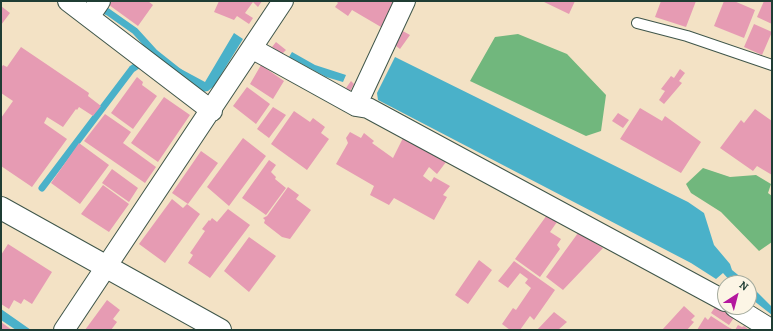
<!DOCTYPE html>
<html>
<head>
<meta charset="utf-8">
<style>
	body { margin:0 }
	#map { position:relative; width:773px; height:331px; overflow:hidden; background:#f3e2c5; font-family:Alegreya,serif }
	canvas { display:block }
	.frame { position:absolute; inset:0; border:2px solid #1f3d34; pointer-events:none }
	.north { position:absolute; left:717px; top:275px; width:40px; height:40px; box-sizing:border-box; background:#fcf5e5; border:1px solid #a4ab9e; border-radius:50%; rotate:36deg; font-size:11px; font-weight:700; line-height:16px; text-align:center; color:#1f3d34 }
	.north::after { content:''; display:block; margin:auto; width:14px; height:18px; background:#b5179e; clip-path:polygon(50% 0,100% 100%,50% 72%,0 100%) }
</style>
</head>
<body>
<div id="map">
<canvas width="773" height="331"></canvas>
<div class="frame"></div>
<div class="north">N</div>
</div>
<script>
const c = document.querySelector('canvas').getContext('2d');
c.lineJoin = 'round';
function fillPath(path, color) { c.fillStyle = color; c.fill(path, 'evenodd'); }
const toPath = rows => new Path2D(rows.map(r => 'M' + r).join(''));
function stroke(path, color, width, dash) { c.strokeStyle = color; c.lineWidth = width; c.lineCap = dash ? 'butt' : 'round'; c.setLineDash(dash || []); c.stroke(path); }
const forest = toPath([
	[518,34,567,54,606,95,601,131,586,136,470,81,495,37],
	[703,168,730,177,756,175,771,184,768,193,772,196,772,242,759,251,721,212,691,193,686,184]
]);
const water = toPath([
	[234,33,243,39,214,86,208,91,202,92,174,75,179,68,205,82],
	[292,52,315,65,346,75,343,82,326,77,289,57],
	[395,57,688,202,704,213,714,245,730,264,732,270,748,283,732,283,723,273,716,279,691,263,378,100,377,93],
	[749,284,772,307,772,315,749,297],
	[1,309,31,330,16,330,1,320]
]);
const stream = toPath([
	[84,1,108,12,135,31,155,53,184,76],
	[42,188,132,69,144,61]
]);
const building = toPath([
	[112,1,148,1,153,5,138,26,109,5],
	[219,1,262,1,258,7,253,2,245,13,253,18,249,24,237,16,234,20,214,12],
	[336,1,395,1,381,27,352,10,348,16,335,7,338,3],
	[542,1,575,1,569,14],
	[661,1,696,1,686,27,655,17],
	[724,1,734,1,755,10,744,38,714,26],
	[764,1,772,1,772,24,757,17],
	[1,6,10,13,1,25],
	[754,24,772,32,762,55,744,47],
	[401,30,410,35,400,49,392,43],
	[276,42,286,50,282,54,272,47],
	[21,47,89,93,88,96,101,106,93,116,79,107,77,110,76,109,63,127,47,117,44,123,67,139,32,187,1,166,1,118,13,101,1,93,1,68,3,65,7,67],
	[261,65,284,81,273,99,250,84],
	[680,69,685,73,679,81,682,83,664,104,659,100,665,91,661,89,671,76,674,78],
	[137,77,143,82,142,85,157,96,133,129,111,113],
	[351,81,354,84,350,91,346,88],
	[247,87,270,104,256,124,233,106],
	[164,97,190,115,158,162,131,143],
	[273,107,286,115,269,138,257,129],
	[640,108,662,121,665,116,701,142,681,173,620,139],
	[755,109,772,121,772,175,757,166,753,171,720,148,741,120,744,123],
	[294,111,310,122,313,118,325,127,321,133,329,139,307,170,271,144],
	[618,113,629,120,623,128,612,121],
	[105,114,131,132,123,143,156,167,145,183,84,141],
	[350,132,361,138,364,133,374,141,372,143,393,158,403,138,446,162,437,174,429,167,423,176,431,182,434,177,450,186,443,195,447,197,434,220,394,198,389,205,370,195,374,186,336,164,348,143,346,138],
	[243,138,266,156,229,206,207,187],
	[79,143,109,165,80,204,51,183],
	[201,151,218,163,188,204,172,193],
	[269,160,276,165,271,172,276,177,275,179,286,188,266,215,242,198],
	[112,169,138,188,129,202,102,183],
	[103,185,129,204,109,232,81,214],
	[288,187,299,195,296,199,311,210,290,239,282,237,264,223,265,220,263,218,267,216],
	[172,199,183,208,187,204,200,214,165,263,139,244],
	[228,209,250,225,210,278,188,263,193,255,190,253,205,231,202,229,209,220,210,221,212,218,217,222],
	[547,215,557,222,550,232,561,239,557,245,560,249,540,277,515,259],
	[578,233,603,248,563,290,546,277],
	[249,237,276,256,249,292,224,271],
	[8,244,52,272,32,304,24,299,21,304,14,300,9,309,1,304,1,255],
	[479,260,492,270,468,304,455,295],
	[514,261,555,290,534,320,530,316,520,330,510,330,502,324,513,308,516,310,531,288,525,283,528,279,520,273,508,288,498,281],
	[107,300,120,310,113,319,117,322,111,330,85,330],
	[717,304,735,316,729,325,711,313],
	[684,306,695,316,691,320,694,322,687,330,662,330],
	[554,312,567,322,558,330,537,330],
	[711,316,728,327,734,330,697,330,705,317,708,320],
	[1,322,12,330,1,330],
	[738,325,742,327,744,326,749,330,735,330]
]);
const service = toPath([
	[637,23,687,36,772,65]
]);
const minor = toPath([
	[68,1,212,111],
	[89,17,100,1],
	[253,49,356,106,368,108,725,301],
	[356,106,405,1],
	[735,307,772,330],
	[64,330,283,1]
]);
const tertiary = toPath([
	[1,208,220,330]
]);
fillPath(forest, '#71b77d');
fillPath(water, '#4ab1c9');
stroke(stream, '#4ab1c9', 7);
fillPath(building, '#e69bb3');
stroke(service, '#3f564a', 12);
stroke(minor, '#3f564a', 22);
stroke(tertiary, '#3f564a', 24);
stroke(service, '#fff', 10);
stroke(minor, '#fff', 20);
stroke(tertiary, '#fff', 22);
</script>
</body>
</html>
